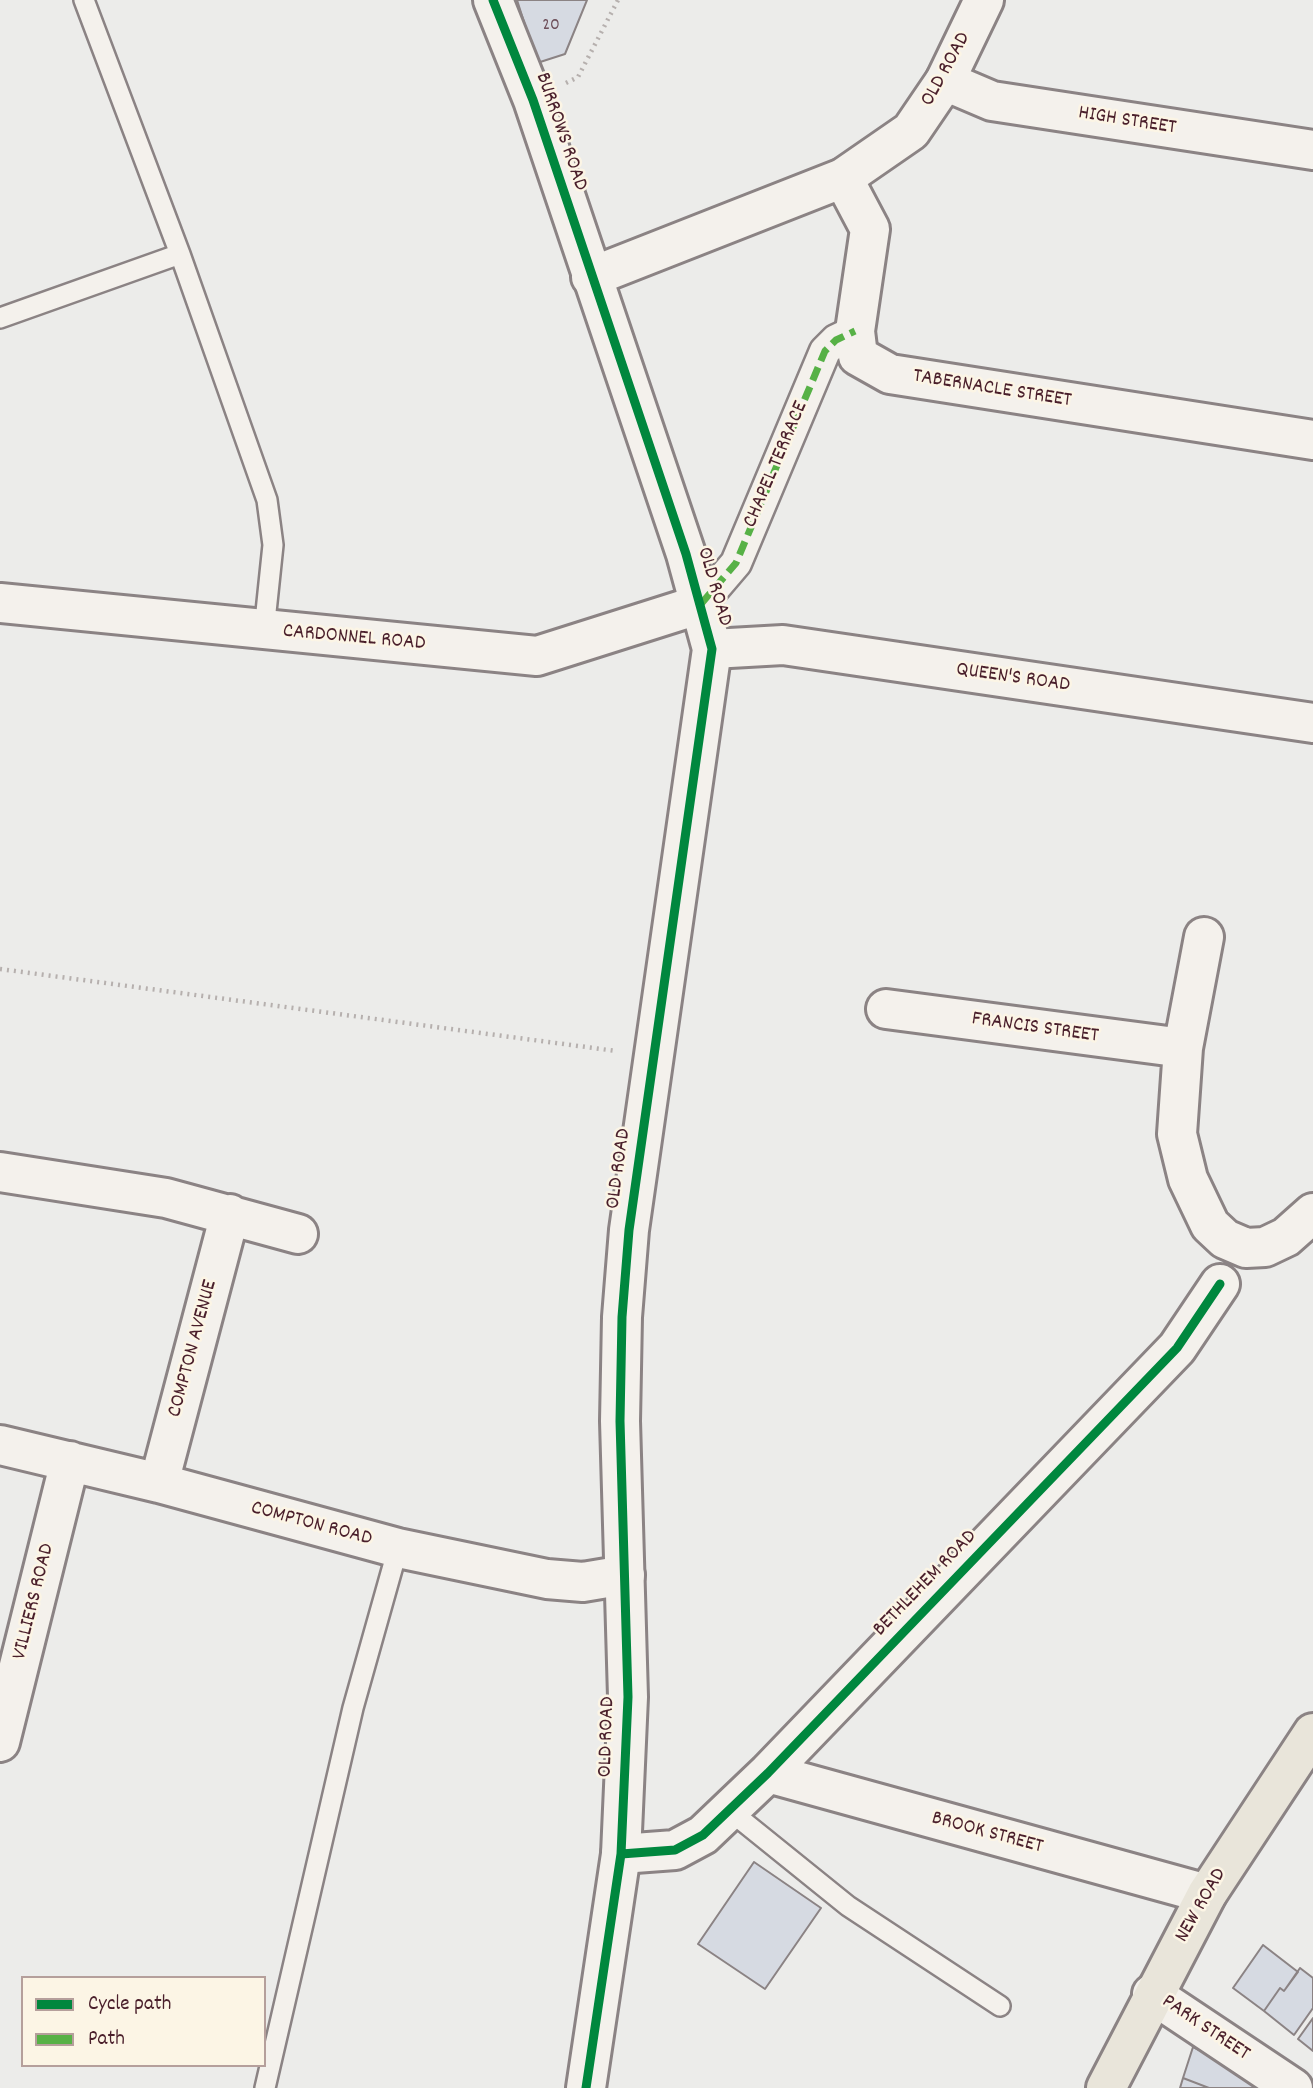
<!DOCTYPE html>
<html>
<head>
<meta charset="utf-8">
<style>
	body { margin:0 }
	#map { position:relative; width:1313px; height:2088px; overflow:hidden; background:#ececea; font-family:Dekko,sans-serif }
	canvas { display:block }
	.legend { position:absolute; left:21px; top:1976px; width:245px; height:91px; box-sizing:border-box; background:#fcf5e5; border:2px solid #b59f9b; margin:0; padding:9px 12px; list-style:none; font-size:21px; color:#4a1f2b }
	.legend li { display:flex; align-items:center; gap:14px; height:35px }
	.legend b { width:35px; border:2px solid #b59f9b }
</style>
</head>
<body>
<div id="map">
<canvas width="1313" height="2088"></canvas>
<ul class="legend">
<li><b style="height:9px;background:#00873e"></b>Cycle path</li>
<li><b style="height:9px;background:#57b146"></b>Path</li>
</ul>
</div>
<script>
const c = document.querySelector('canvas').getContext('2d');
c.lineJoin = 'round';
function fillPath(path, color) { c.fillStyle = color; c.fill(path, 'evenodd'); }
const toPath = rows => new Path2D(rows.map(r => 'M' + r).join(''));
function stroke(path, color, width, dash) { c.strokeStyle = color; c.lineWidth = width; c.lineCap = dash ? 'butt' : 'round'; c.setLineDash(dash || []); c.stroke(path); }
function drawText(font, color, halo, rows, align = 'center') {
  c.font = font + ' Dekko,sans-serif'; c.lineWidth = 5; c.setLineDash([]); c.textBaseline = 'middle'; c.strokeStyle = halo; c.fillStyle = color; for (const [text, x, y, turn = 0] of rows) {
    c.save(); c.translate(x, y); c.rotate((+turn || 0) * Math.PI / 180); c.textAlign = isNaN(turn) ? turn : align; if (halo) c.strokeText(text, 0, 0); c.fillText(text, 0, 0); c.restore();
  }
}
const building = toPath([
	[517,0,587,0,565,54,537,63,517,0],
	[754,1862,821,1908,765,1989,698,1944,754,1862],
	[1263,1945,1298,1972,1284,1991,1280,1988,1264,2011,1233,1988,1263,1945],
	[1300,1968,1313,1978,1313,2008,1294,2035,1264,2011,1280,1988,1284,1991,1300,1968],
	[1313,2018,1313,2051,1298,2039,1313,2018],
	[1193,2047,1237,2068,1266,2088,1209,2088,1183,2078,1193,2047],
	[1183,2078,1209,2088,1180,2088,1183,2078]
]);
const path = toPath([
	[566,83,578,77,618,0],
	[0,969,616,1051]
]);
const service = toPath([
	[84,0,180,254,267,500,273,545,264,631],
	[0,318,180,254],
	[729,1810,848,1906,1000,2006],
	[265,2088,353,1708,398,1548]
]);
const pedestrian = toPath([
	[701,604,736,563,825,351,836,340,855,331]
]);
const minor = toPath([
	[945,81,992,101,1313,150],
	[843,178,870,229,855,331,858,356,890,374,1313,440],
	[0,603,537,656,701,604],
	[712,649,783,645,1313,723],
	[886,1009,1183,1048,1177,1134,1188,1179,1210,1225,1225,1239,1246,1248,1265,1247,1286,1237,1313,1213],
	[1183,1048,1204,937],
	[0,1172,166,1198,298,1234],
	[0,1445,159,1483,398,1548,547,1579,583,1582,625,1575],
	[159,1483,230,1214],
	[0,1742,70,1461],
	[768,1773,1207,1894],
	[621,1854,675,1850,703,1835,768,1773,1177,1348,1220,1284],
	[1152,1994,1293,2088]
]);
const tertiary = toPath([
	[591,277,843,178,911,131,945,81,984,0]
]);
const secondary = toPath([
	[493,0,533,100,686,554,712,649,629,1230,622,1317,620,1421,628,1697,621,1854,586,2088]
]);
const primary = toPath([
	[1106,2088,1207,1894,1313,1733]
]);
const quiet = toPath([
	[701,604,736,563,825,351,836,340,855,331]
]);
const cycleway = toPath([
	[493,0,533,100,686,554,712,649,629,1230,622,1317,620,1421,628,1697,621,1854,586,2088],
	[621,1854,675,1850,703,1835,768,1773,1177,1348,1220,1284]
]);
const numberNames = [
	["20",551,27]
];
const streetNames = [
	["OLD ROAD",947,70,-61],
	["HIGH STREET",1127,122,9],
	["BURROWS ROAD",560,132,71],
	["TABERNACLE STREET",992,390,9],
	["CHAPEL TERRACE",777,465,-67],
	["OLD ROAD",713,587,74],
	["CARDONNEL ROAD",354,639,5],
	["QUEEN'S ROAD",1013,679,8],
	["FRANCIS STREET",1035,1029,8],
	["OLD ROAD",620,1169,-82],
	["COMPTON AVENUE",194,1349,-75],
	["COMPTON ROAD",311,1525,15],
	["BETHLEHEM ROAD",926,1584,-46],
	["VILLIERS ROAD",35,1602,-76],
	["OLD ROAD",608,1737,-88],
	["BROOK STREET",987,1834,15],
	["NEW ROAD",1202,1906,-60],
	["PARK STREET",1205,2029,34]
];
fillPath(building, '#d6dae2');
stroke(building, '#8b8384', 2);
stroke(service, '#8b8384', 24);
stroke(pedestrian, '#8b8384', 35);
stroke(minor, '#8b8384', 44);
stroke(tertiary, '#8b8384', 44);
stroke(secondary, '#8b8384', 44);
stroke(primary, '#8b8384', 44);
stroke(path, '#b6b0ae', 4.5, [2, 5]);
stroke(service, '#f4f1ec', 19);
stroke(pedestrian, '#f4f1ec', 30);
stroke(minor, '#f4f1ec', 38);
stroke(tertiary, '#f4f1ec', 38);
stroke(secondary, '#f4f1ec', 38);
stroke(primary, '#e9e5da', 38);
stroke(quiet, '#57b146', 7, [14, 7]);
stroke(cycleway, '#00873e', 9);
drawText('18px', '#6e4f5a', null, numberNames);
drawText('21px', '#4a1f2b', '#fcf5e5', streetNames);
</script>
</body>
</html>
